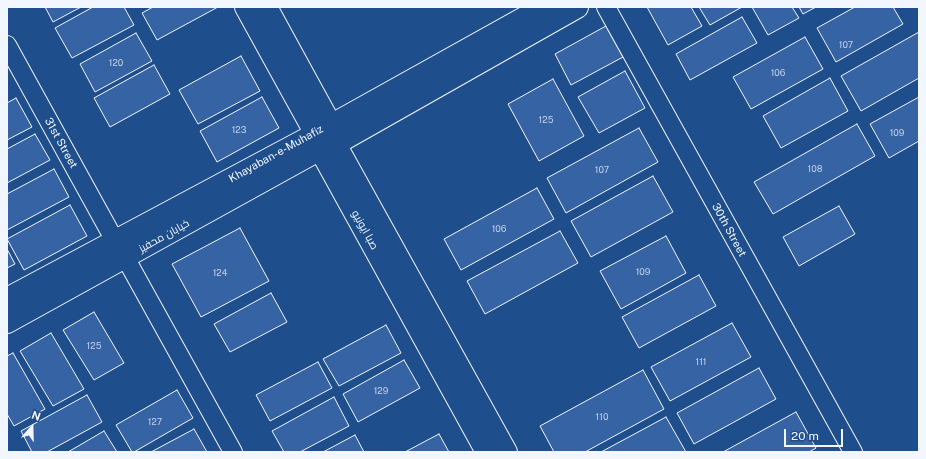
<!DOCTYPE html>
<html>
<head>
<meta charset="utf-8">
<style>
	body { margin:0 }
	#map { position:relative; width:926px; height:459px; overflow:hidden; background:#1f4e8c; font-family:"Public Sans",sans-serif }
	canvas { display:block }
	.frame { position:absolute; inset:0; border:8px solid #f2f6ff; pointer-events:none }
	.north { position:absolute; left:12px; top:407px; width:40px; height:40px; -webkit-text-stroke:3px #1f4e8c; paint-order:stroke; rotate:20deg; font-size:11px; font-weight:700; line-height:16px; text-align:center; color:#f2f6ff }
	.north::after { content:''; display:block; margin:auto; width:14px; height:18px; background:#f2f6ff; clip-path:polygon(50% 0,100% 100%,50% 72%,0 100%) }
	.scale { position:absolute; left:784px; top:429px; width:59px; height:18px; box-sizing:border-box; border:2px solid #f2f6ff; border-top:0; padding-left:5px; font-size:12px; line-height:14px; white-space:nowrap; color:#f2f6ff; -webkit-text-stroke:3px #1f4e8c; paint-order:stroke }
</style>
</head>
<body>
<div id="map">
<canvas width="926" height="459"></canvas>
<div class="frame"></div>
<div class="north">N</div>
<div class="scale">20 m</div>
</div>
<script>
const c = document.querySelector('canvas').getContext('2d');
c.lineJoin = 'round';
function fillPath(path, color) { c.fillStyle = color; c.fill(path, 'evenodd'); }
const toPath = rows => new Path2D(rows.map(r => 'M' + r).join(''));
function stroke(path, color, width, dash) { c.strokeStyle = color; c.lineWidth = width; c.lineCap = dash ? 'butt' : 'round'; c.setLineDash(dash || []); c.stroke(path); }
function drawText(font, color, halo, rows, align = 'center') {
  c.font = font + ' "Public Sans",Cairo,sans-serif'; c.lineWidth = 3; c.setLineDash([]); c.textBaseline = 'middle'; c.strokeStyle = halo; c.fillStyle = color; for (const [text, x, y, turn = 0] of rows) {
    c.save(); c.translate(x, y); c.rotate((+turn || 0) * Math.PI / 180); c.textAlign = isNaN(turn) ? turn : align; if (halo) c.strokeText(text, 0, 0); c.fillText(text, 0, 0); c.restore();
  }
}
const building = toPath([
	[45,7,81,7,53,22,45,7],
	[93,7,124,7,134,25,72,58,55,28,93,7],
	[153,7,218,7,157,40,142,13,153,7],
	[647,7,691,7,702,26,668,45,647,7],
	[699,7,742,7,710,25,699,7],
	[752,7,792,7,799,18,768,35,752,7],
	[799,7,816,7,803,14,799,7],
	[855,7,893,7,903,24,836,62,817,28,855,7],
	[742,17,757,43,690,80,676,54,742,17],
	[606,26,623,57,571,85,555,54,606,26],
	[919,32,919,78,861,111,841,76,919,32],
	[136,33,152,61,95,92,80,64,136,33],
	[805,37,823,69,751,109,733,77,805,37],
	[241,56,260,91,198,124,179,90,241,56],
	[154,65,170,94,110,127,94,98,154,65],
	[625,71,645,108,599,133,578,97,625,71],
	[830,78,848,111,781,148,763,116,830,78],
	[553,79,584,136,539,161,508,104,553,79],
	[262,97,279,128,217,162,200,131,262,97],
	[919,97,919,141,889,158,870,124,919,97],
	[16,98,32,127,7,140,7,103,16,98],
	[857,124,875,156,773,214,754,182,857,124],
	[639,128,658,162,566,213,547,178,639,128],
	[35,134,50,160,7,183,7,149,35,134],
	[54,169,69,197,7,230,7,194,54,169],
	[653,176,673,212,591,257,571,221,653,176],
	[537,188,554,219,461,270,444,239,537,188],
	[70,205,87,236,24,270,7,239,70,205],
	[839,206,855,234,799,266,783,237,839,206],
	[240,228,269,281,201,317,172,264,240,228],
	[560,231,578,263,485,314,467,281,560,231],
	[666,236,686,273,621,309,600,271,666,236],
	[7,249,15,264,7,268,7,249],
	[699,275,716,306,639,348,622,317,699,275],
	[271,293,287,322,230,352,214,324,271,293],
	[94,312,124,363,94,380,63,330,94,312],
	[732,323,751,357,670,401,651,367,732,323],
	[386,325,401,353,339,386,323,359,386,325],
	[51,333,84,389,53,406,20,351,51,333],
	[13,353,45,409,14,426,7,414,7,356,13,353],
	[404,360,420,388,358,422,343,394,404,360],
	[318,362,332,388,270,421,256,395,318,362],
	[759,368,776,399,694,444,677,413,759,368],
	[643,370,664,409,585,452,554,452,540,426,643,370],
	[177,390,193,418,134,452,132,452,116,425,177,390],
	[87,395,102,422,47,452,32,452,21,431,87,395],
	[334,397,349,426,300,452,284,452,272,431,334,397],
	[796,412,816,448,809,452,723,452,796,412],
	[666,417,686,452,601,452,666,417],
	[194,429,207,452,151,452,194,429],
	[104,431,117,452,68,452,104,431],
	[439,434,449,452,405,452,439,434],
	[355,435,364,452,323,452,355,435]
]);
const street = toPath([
	[606,7,853,452],
	[7,45,115,241],
	[125,257,233,452]
]);
const secondary = toPath([
	[246,7,316,134,320,149,487,452],
	[266,7,330,124,335,144,506,452],
	[7,299,316,134,544,7],
	[7,322,320,149,335,144,577,7]
]);
const numberNames = [
	["107",846,45],
	["120",116,63],
	["106",778,73],
	["125",546,120],
	["123",239,130],
	["109",897,133],
	["108",815,169],
	["107",602,170],
	["106",499,229],
	["109",643,272],
	["124",220,273],
	["125",94,346],
	["111",701,362],
	["129",381,391],
	["110",602,417],
	["127",155,422]
];
const streetNames = [
	["31st Street",61,143,61],
	["Khayaban-e-Muhafiz",276,154,-29],
	["صبا ایونیو",365,230,61],
	["30th Street",729,230,61],
	["خیابان محفیز",164,236,-29]
];
fillPath(building, '#3563a3');
stroke(building, '#f2f6ff', 1);
stroke(street, '#f2f6ff', 20);
stroke(secondary, '#f2f6ff', 24);
stroke(street, '#1f4e8c', 18);
stroke(secondary, '#1f4e8c', 22);
drawText('9px', '#c3d1e8', null, numberNames);
drawText('11px', '#f2f6ff', '#1f4e8c', streetNames);
</script>
</body>
</html>
